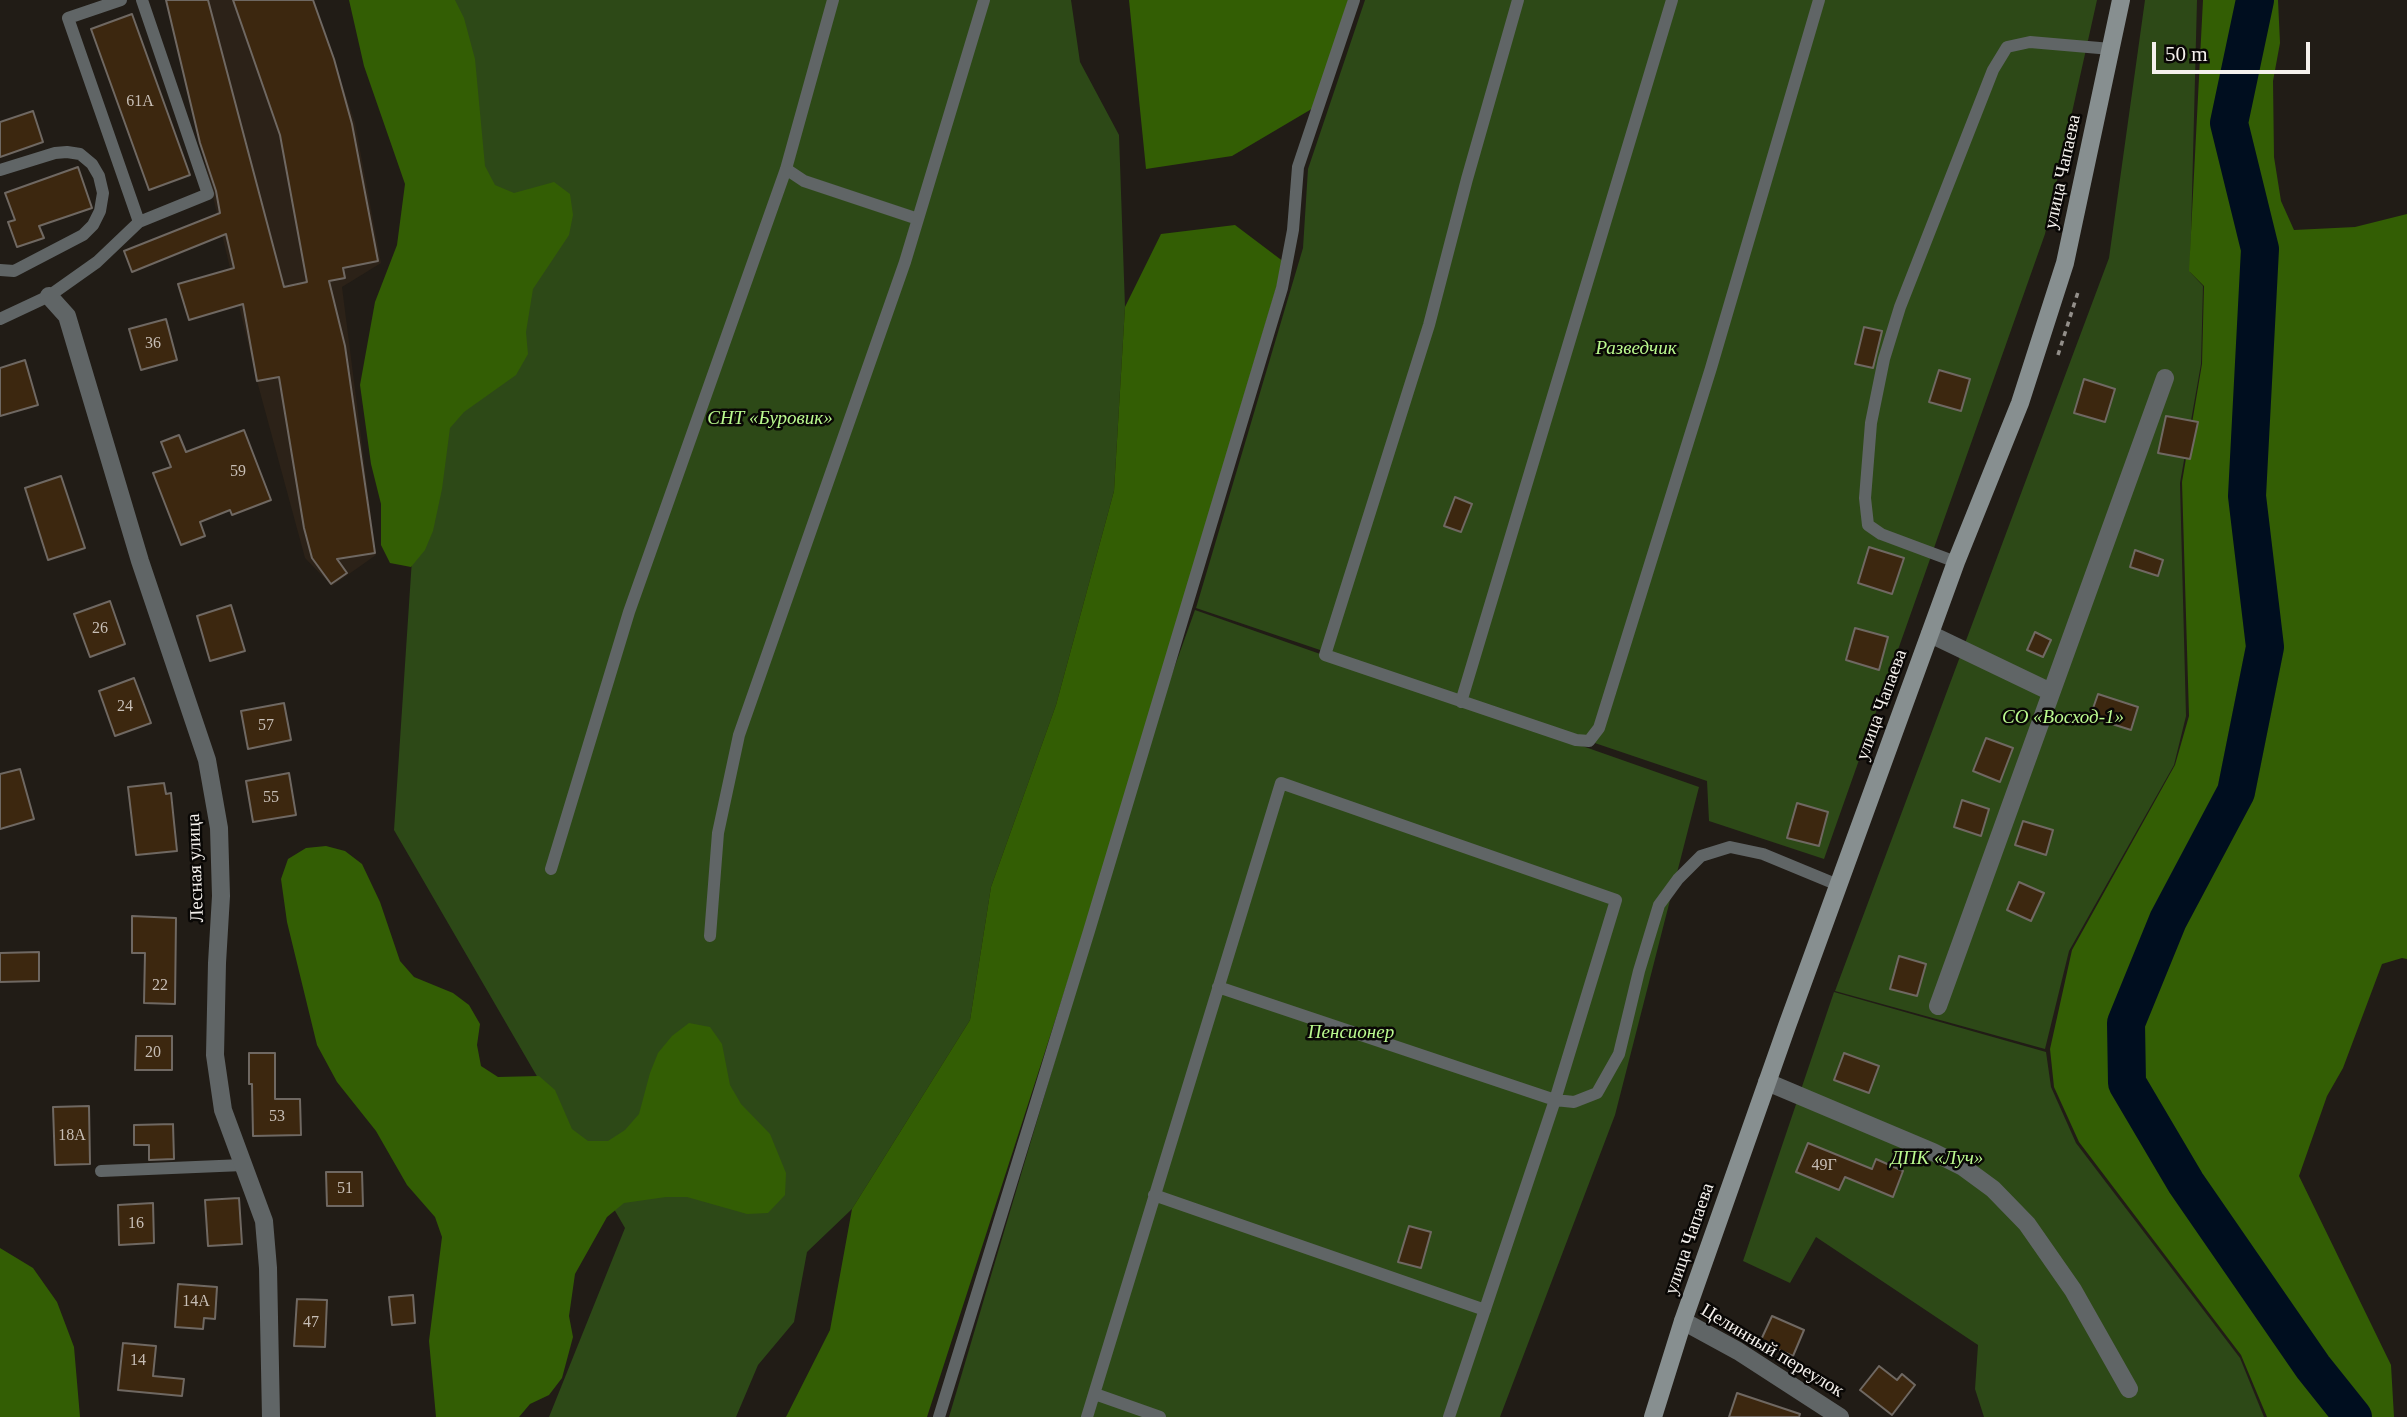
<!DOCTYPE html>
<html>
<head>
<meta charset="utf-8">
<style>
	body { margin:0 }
	#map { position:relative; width:2407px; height:1417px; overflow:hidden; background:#211c16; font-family:Georgia,serif }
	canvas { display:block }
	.scale { position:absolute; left:2152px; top:42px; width:158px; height:32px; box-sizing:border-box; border:4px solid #f5f1ed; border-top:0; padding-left:9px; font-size:21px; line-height:24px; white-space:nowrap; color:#f5f1ed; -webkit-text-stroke:5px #090705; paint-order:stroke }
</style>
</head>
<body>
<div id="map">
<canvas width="2407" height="1417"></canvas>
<div class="scale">50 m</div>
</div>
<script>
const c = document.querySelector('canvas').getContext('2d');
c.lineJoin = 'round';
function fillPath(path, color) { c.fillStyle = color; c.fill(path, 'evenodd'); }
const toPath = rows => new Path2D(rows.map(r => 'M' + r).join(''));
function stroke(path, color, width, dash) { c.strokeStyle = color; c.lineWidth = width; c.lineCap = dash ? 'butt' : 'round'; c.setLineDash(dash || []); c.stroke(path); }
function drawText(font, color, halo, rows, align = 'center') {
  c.font = font + ' Georgia,serif'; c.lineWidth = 5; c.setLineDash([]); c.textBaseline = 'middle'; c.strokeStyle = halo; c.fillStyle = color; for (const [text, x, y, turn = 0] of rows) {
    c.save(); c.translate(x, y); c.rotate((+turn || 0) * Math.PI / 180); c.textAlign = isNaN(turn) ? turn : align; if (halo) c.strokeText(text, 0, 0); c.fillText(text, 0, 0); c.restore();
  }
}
const built = toPath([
	[166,0,314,0,355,123,381,263,342,287,376,555,332,586,305,558,257,381]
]);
const green = toPath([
	[353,0,1071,0,1080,62,1119,135,1125,307,1114,491,1056,705,991,887,970,1020,852,1209,807,1252,794,1322,758,1365,736,1417,549,1417,625,1228,394,830,414,529,439,235],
	[1365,0,2097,0,2045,234,1824,859,1709,821,1707,781,1196,608,1303,248,1308,169],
	[2145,0,2197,0,2190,272,2203,286,2201,364,2180,483,2186,716,2174,765,2069,951,2045,1049,1835,991,2109,258],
	[1195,610,1699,787,1615,1115,1500,1417,949,1417,1158,713],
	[1834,992,2046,1052,2051,1087,2076,1143,2240,1358,2264,1417,1984,1417,1975,1389,1978,1345,1816,1237,1790,1283,1743,1261]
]);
const forest = toPath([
	[349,0,455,0,464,18,475,59,485,166,495,185,514,193,554,182,570,194,573,215,569,235,533,289,526,332,528,354,516,375,464,412,450,428,442,489,433,531,425,550,411,567,390,563,381,545,381,504,371,464,360,385,375,302,397,245,405,184,364,66],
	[1129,0,1348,0,1315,107,1232,156,1146,169],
	[2203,0,2278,0,2280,43,2273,81,2274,157,2281,201,2294,230,2355,227,2407,214,2407,959,2402,958,2382,964,2343,1068,2327,1096,2299,1176,2391,1365,2394,1417,2267,1417,2241,1355,2079,1142,2054,1087,2050,1049,2072,950,2175,765,2189,716,2182,482,2202,364,2204,286,2189,271],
	[1235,225,1284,262,1084,931,927,1417,786,1417,830,1330,852,1209,970,1020,991,887,1056,705,1114,491,1125,307,1161,234],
	[326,846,345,851,362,864,380,902,400,961,414,977,453,993,469,1005,480,1024,477,1045,481,1066,498,1077,539,1076,555,1090,572,1129,588,1141,608,1141,625,1130,639,1114,650,1073,658,1053,672,1036,689,1023,710,1027,722,1044,730,1085,741,1104,770,1134,786,1173,785,1195,768,1213,747,1214,687,1197,666,1197,624,1203,607,1217,575,1274,569,1316,573,1337,562,1378,549,1395,530,1404,519,1417,436,1417,429,1341,442,1237,435,1217,407,1185,376,1131,337,1082,317,1045,287,922,281,879,288,859,306,848],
	[0,1248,33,1268,57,1302,74,1347,80,1417,0,1417]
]);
const river = toPath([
	[2255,0,2229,123,2260,249,2247,496,2265,647,2236,792,2168,920,2126,1023,2127,1083,2186,1183,2313,1367,2353,1417]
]);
const building = toPath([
	[166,0,208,0,284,287,307,282,280,135,233,0,313,0,334,59,352,124,378,261,343,268,345,278,329,281,345,346,375,553,337,559,347,573,331,584,312,558,304,528,279,377,257,381,243,304,189,320,178,284,234,268,226,234,132,272,124,251,220,213,216,191,200,143,166,0],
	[132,14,190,175,149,190,91,29,132,14],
	[33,111,43,142,0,157,0,122,33,111],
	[78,167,92,208,39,226,44,238,17,247,8,222,15,220,5,193,78,167],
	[166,319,177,360,141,370,129,329,166,319],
	[1864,327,1882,331,1873,368,1855,364,1864,327],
	[25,360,38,405,0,416,0,368,25,360],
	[1939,370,1970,379,1961,411,1929,402,1939,370],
	[2084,379,2115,389,2105,422,2074,413,2084,379],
	[2166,416,2198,422,2190,459,2158,453,2166,416],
	[244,430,271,500,232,515,230,510,200,522,205,536,181,545,153,473,171,467,161,442,179,435,186,452,244,430],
	[61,476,85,548,48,560,25,488,61,476],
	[1455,497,1472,504,1461,532,1444,526,1455,497],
	[1869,547,1904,558,1892,594,1858,583,1869,547],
	[2135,550,2163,560,2158,576,2130,567,2135,550],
	[110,601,125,644,90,657,74,614,110,601],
	[231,605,245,651,210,661,197,616,231,605],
	[1855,628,1888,637,1879,670,1846,660,1855,628],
	[2035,632,2051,640,2043,657,2027,650,2035,632],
	[134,678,151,723,115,736,99,691,134,678],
	[2098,694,2138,707,2131,730,2090,717,2098,694],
	[284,703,291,740,248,749,241,711,284,703],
	[1986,738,2013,748,2000,782,1973,771,1986,738],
	[20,769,34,819,0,829,0,774,20,769],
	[289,773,296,815,253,822,246,781,289,773],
	[164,783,166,794,171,793,177,851,136,855,128,787,164,783],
	[1962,800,1989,809,1981,836,1954,827,1962,800],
	[1797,803,1828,812,1819,846,1787,838,1797,803],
	[2023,821,2053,830,2046,855,2015,845,2023,821],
	[2019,882,2044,893,2031,921,2007,910,2019,882],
	[132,916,176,918,175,1004,144,1003,145,953,132,953,132,916],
	[39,952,39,981,0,982,0,953,39,952],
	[1899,956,1926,964,1917,996,1890,989,1899,956],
	[136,1036,172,1036,172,1070,135,1070,136,1036],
	[249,1053,275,1053,275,1099,300,1099,301,1135,253,1136,252,1084,249,1084,249,1053],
	[1844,1053,1879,1066,1869,1093,1834,1080,1844,1053],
	[89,1106,90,1164,55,1165,53,1107,89,1106],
	[173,1124,174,1159,149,1160,149,1145,134,1145,134,1125,173,1124],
	[1808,1143,1872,1169,1876,1159,1903,1171,1893,1197,1845,1177,1839,1190,1796,1172,1808,1143],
	[326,1172,362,1172,363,1206,327,1206,326,1172],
	[239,1198,242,1244,208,1246,205,1200,239,1198],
	[153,1203,154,1243,119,1245,118,1205,153,1203],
	[1409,1226,1431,1232,1421,1268,1398,1262,1409,1226],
	[178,1284,217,1287,215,1319,204,1318,203,1329,175,1327,178,1284],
	[413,1295,415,1323,392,1325,389,1297,413,1295],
	[297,1299,327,1300,325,1347,294,1346,297,1299],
	[1772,1316,1804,1330,1793,1356,1760,1342,1772,1316],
	[123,1343,156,1346,153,1376,184,1379,182,1396,118,1390,123,1343],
	[1879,1366,1897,1380,1902,1374,1915,1385,1892,1415,1860,1390,1879,1366],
	[1737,1393,1800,1414,1799,1417,1729,1417,1737,1393]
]);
const path = toPath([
	[2058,355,2079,289]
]);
const lane = toPath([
	[121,0,68,18,139,222],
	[1518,0,1467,179,1429,325,1325,655,1576,740,1589,741,1599,728,1711,368,1819,0],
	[786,169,804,181,918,219],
	[0,170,55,153,67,152,80,154,92,164,99,176,103,193,100,211,93,225,83,235,14,271,0,270],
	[0,319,49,296,97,262,139,222,208,194,142,0],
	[1956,562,1881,534,1868,525,1865,498,1871,423,1884,359,1900,307,1993,70,2007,47,2030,42,2111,49],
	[1461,702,1672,0],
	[551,869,629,612,786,169,833,0],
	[710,936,718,833,739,735,905,262,984,0],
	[1218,987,1555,1100,1574,1102,1597,1093,1619,1054,1639,971,1659,905,1678,879,1701,856,1730,847,1763,854,1838,885],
	[101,1171,243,1165],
	[1154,1195,1485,1310],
	[1095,1394,1160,1417],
	[939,1417,1089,931,1282,288,1293,230,1298,167,1354,0],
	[1087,1417,1281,783,1616,900,1555,1100,1449,1417]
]);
const street = toPath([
	[49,296,67,316,140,561,207,760,219,828,221,896,217,963,215,1055,223,1110,264,1221,268,1268,271,1417],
	[1930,634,2051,692],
	[1938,1006,2165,378],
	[1767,1082,1933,1152,1963,1167,1993,1189,2027,1224,2073,1290,2129,1389],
	[1683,1321,1738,1351,1840,1417]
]);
const secondary = toPath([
	[1653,1417,1683,1321,1787,1026,1956,562,2020,403,2065,263,2121,0]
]);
const numberNames = [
	["61А",140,102],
	["36",153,344],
	["59",238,472],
	["26",100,629],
	["24",125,707],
	["57",266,726],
	["55",271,798],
	["22",160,986],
	["20",153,1053],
	["53",277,1117],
	["18А",72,1136],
	["49Г",1824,1166],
	["51",345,1189],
	["16",136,1224],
	["14А",196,1302],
	["47",311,1323],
	["14",138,1361]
];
const streetNames = [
	["улица Чапаева",2063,172,-78],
	["улица Чапаева",1882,705,-70],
	["Лесная улица",196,868,-92],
	["улица Чапаева",1690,1239,-71],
	["Целинный переулок",1772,1351,31]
];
const parkNames = [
	["Разведчик",1636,349],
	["СНТ «Буровик»",770,419],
	["СО «Восход-1»",2063,718],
	["Пенсионер",1351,1033],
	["ДПК «Луч»",1937,1159]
];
fillPath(built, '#2c2218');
fillPath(green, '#2d4917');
fillPath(forest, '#335e04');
stroke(river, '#000e1f', 38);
fillPath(building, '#3c270f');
stroke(building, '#6f6862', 2);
stroke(path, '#938f8a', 3.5, [5, 5]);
stroke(lane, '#606566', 12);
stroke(street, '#606566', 18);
stroke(secondary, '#878f90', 18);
drawText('16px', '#c7beb6', null, numberNames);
drawText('19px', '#f5f1ed', '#090705', streetNames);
drawText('italic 19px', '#bbfa8f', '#090705', parkNames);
</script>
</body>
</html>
